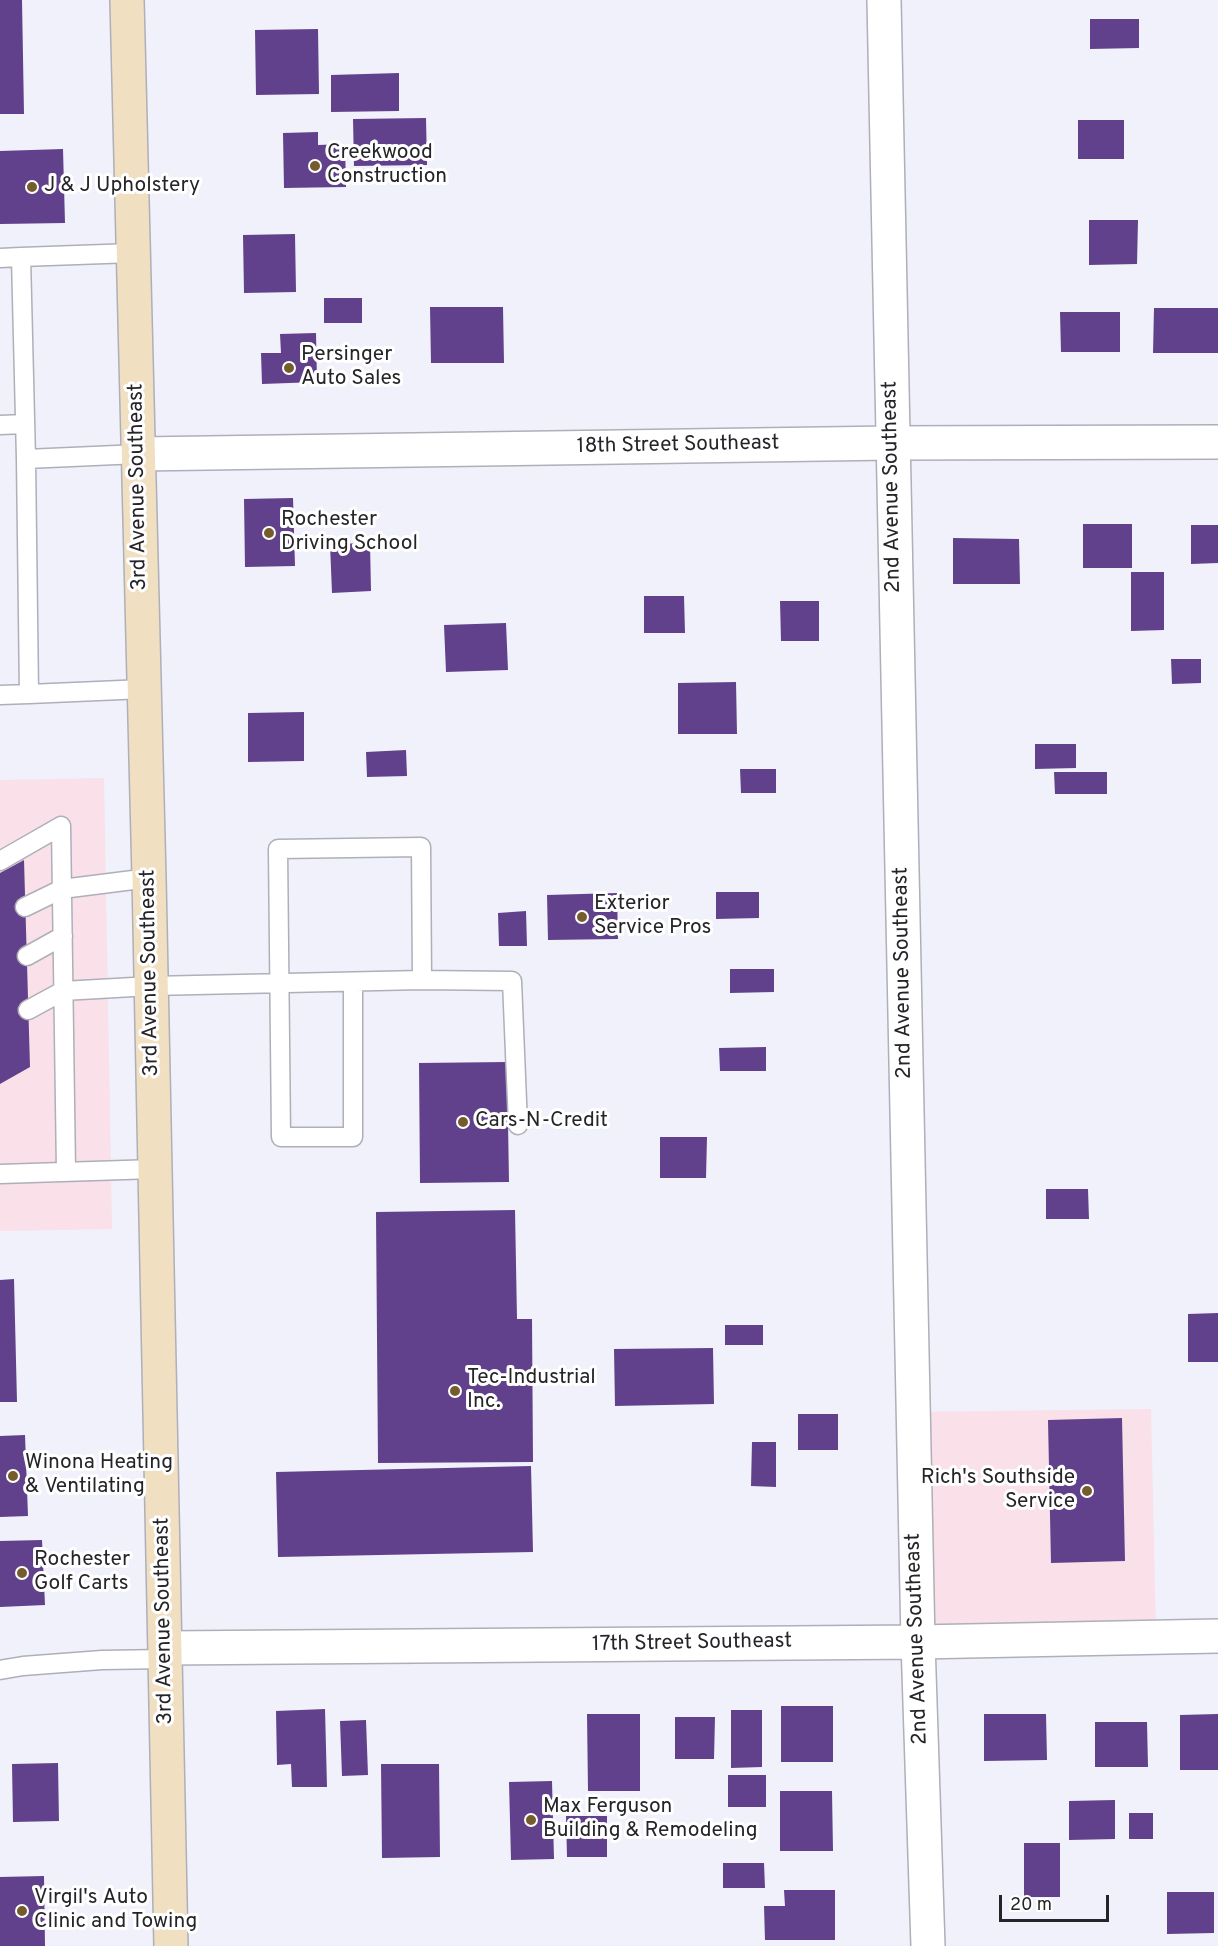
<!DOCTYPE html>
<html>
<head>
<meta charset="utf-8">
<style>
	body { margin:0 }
	#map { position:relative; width:1218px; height:1946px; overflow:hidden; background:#f0f1fa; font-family:Overpass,sans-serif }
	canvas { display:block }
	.scale { position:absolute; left:999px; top:1895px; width:110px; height:27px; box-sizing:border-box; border:3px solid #252529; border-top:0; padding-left:8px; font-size:18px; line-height:21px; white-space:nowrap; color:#252529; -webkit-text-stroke:4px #fff; paint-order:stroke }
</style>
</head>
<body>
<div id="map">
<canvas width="1218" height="1946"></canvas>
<div class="scale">20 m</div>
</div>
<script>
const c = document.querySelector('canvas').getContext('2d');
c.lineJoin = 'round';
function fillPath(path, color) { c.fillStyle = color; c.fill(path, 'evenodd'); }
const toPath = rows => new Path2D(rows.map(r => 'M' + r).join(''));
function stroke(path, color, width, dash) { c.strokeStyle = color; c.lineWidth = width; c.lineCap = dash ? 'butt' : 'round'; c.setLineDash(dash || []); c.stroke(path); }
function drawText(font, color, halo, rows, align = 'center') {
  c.font = font + ' Overpass,sans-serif'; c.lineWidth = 6; c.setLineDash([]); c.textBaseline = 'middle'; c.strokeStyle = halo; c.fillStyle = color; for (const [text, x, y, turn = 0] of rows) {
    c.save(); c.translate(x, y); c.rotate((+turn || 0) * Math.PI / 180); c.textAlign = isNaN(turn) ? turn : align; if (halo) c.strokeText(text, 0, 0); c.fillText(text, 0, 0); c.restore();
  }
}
const commercial = toPath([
	[104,778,112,1229,0,1231,0,780],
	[1151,1409,1156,1637,918,1642,913,1412]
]);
const building = toPath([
	[0,0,22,0,24,114,0,114],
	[1090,19,1139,19,1139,48,1090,49],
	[318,29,319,94,256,95,255,30],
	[399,73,399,111,331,112,331,75],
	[426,118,427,165,354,166,353,119],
	[1078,120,1124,120,1124,159,1078,159],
	[318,132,318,145,345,144,346,187,284,188,283,133],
	[63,149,65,223,0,224,0,151],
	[1089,220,1138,220,1137,264,1089,265],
	[295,234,296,292,244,293,243,235],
	[324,298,362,298,362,323,324,323],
	[430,307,503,307,504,363,431,363],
	[1154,308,1218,308,1218,353,1153,353],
	[1060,312,1120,312,1120,352,1061,352],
	[316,333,317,382,262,384,261,353,281,353,280,334],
	[293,498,295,566,245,567,244,499],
	[1083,524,1132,524,1132,568,1083,568],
	[1191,525,1218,525,1218,563,1191,564],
	[953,538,1019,539,1020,584,953,584],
	[370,543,371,591,332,593,330,544],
	[1131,572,1164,572,1164,630,1131,631],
	[644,596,684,596,685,633,644,633],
	[780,601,819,601,819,641,781,641],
	[506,623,508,670,446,672,444,625],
	[1171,659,1201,659,1201,683,1172,684],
	[736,682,737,734,678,734,678,683],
	[304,712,304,761,248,762,248,713],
	[1035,744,1076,744,1076,768,1035,769],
	[406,750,407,776,367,777,366,752],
	[740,769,776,769,776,793,741,793],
	[1054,772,1107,772,1107,794,1055,794],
	[24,860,30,1067,0,1084,0,873],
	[716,892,759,892,759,918,716,919],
	[617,893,618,939,548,940,547,895],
	[526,911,527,946,499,946,498,913],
	[730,969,774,969,774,992,730,993],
	[766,1047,766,1071,720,1071,719,1048],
	[507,1062,509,1182,420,1183,419,1063],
	[660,1137,707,1137,706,1178,660,1178],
	[1046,1189,1088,1189,1089,1219,1046,1219],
	[515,1210,517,1319,532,1319,533,1462,378,1463,376,1212],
	[14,1279,17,1402,0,1402,0,1280],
	[1218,1313,1218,1362,1188,1362,1188,1314],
	[725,1325,763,1325,763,1345,725,1345],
	[713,1348,714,1404,615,1406,614,1349],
	[798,1414,838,1414,838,1450,798,1450],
	[1122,1418,1125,1561,1051,1563,1048,1420],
	[25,1435,28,1516,0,1517,0,1436],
	[752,1442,776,1442,776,1487,751,1486],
	[531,1466,533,1552,278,1557,276,1472],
	[42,1540,45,1605,0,1607,0,1541],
	[781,1706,833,1706,833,1762,781,1762],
	[325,1709,327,1787,292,1787,291,1764,277,1765,276,1711],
	[731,1710,762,1710,762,1767,731,1768],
	[587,1714,640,1714,640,1791,588,1791],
	[984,1714,1046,1714,1047,1760,984,1761],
	[1218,1714,1218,1770,1180,1770,1180,1715],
	[675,1717,715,1717,714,1759,675,1759],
	[366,1720,368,1775,342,1776,340,1721],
	[1095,1722,1147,1722,1148,1767,1095,1767],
	[58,1763,59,1821,13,1822,12,1764],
	[381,1764,439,1764,440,1857,382,1858],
	[728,1775,766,1775,766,1807,728,1807],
	[552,1781,554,1859,511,1860,509,1782],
	[780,1791,832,1791,833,1851,780,1851],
	[1115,1800,1115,1839,1069,1840,1069,1801],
	[1129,1813,1153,1813,1153,1839,1129,1839],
	[566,1816,607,1816,607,1857,567,1857],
	[1024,1843,1060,1843,1060,1897,1024,1897],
	[723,1863,764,1863,765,1888,723,1888],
	[44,1876,45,1946,0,1946,0,1877],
	[784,1890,835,1890,835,1940,765,1940,764,1906,785,1906],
	[1167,1892,1214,1892,1214,1933,1167,1934]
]);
const lane = toPath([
	[21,257,133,253],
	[0,258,21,257,26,459,139,454],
	[0,425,25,424],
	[29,694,144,689],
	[0,695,29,694,26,459],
	[0,861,61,826,66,1172],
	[25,907,62,889,149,878],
	[27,956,63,936],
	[353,982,353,1137,281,1137,278,849,421,847,422,980],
	[28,1010,63,991,151,986,422,980,512,981,518,1125],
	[0,1174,155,1169],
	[0,1670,23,1666,102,1660,166,1659]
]);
const street = toPath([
	[884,0,918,1642,928,1946],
	[139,454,892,443,1218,442],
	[166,1648,918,1642,1218,1636]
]);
const secondary = toPath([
	[127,0,149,878,171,1946]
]);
const markers = [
	[315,166,6,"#745c2d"],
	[32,187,6,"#745c2d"],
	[289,368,6,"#745c2d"],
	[269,533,6,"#745c2d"],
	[582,917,6,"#745c2d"],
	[463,1122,6,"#745c2d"],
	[455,1391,6,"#745c2d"],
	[13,1476,6,"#745c2d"],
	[1087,1491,6,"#745c2d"],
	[22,1573,6,"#745c2d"],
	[531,1820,6,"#745c2d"],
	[22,1911,6,"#745c2d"]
];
const poiNames = [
	["Creekwood",327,154],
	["Construction",327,178],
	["J & J Upholstery",44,187],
	["Persinger",301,356],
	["Auto Sales",301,380],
	["Rochester",281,521],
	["Driving School",281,545],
	["Exterior",594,905],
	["Service Pros",594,929],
	["Cars-N-Credit",475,1122],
	["Tec-Industrial",467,1379],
	["Inc.",467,1403],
	["Winona Heating",25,1464],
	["& Ventilating",25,1488],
	["Rich's Southside",1075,1479,"right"],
	["Service",1075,1503,"right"],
	["Rochester",34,1561],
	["Golf Carts",34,1585],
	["Max Ferguson",543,1808],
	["Building & Remodeling",543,1832],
	["Virgil's Auto",34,1899],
	["Clinic and Towing",34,1923]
];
const streetNames = [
	["18th Street Southeast",678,446,-1],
	["3rd Avenue Southeast",139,487,-91],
	["2nd Avenue Southeast",893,487,-91],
	["3rd Avenue Southeast",151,973,-91],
	["2nd Avenue Southeast",904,973,-91],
	["3rd Avenue Southeast",165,1621,-91],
	["2nd Avenue Southeast",918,1639,-92],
	["17th Street Southeast",692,1644,-1]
];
fillPath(commercial, '#f9e0e9');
fillPath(building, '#61418b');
stroke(lane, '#aeafb8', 21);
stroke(street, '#aeafb8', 36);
stroke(secondary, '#aeafb8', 36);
stroke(lane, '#fff', 18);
stroke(street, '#fff', 33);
stroke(secondary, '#f1dfc1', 33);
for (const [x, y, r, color] of markers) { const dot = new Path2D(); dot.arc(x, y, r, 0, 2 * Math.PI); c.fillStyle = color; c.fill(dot); stroke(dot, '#fff', 2); }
drawText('21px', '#252529', '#fff', poiNames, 'left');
drawText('21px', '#252529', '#fff', streetNames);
</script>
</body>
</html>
